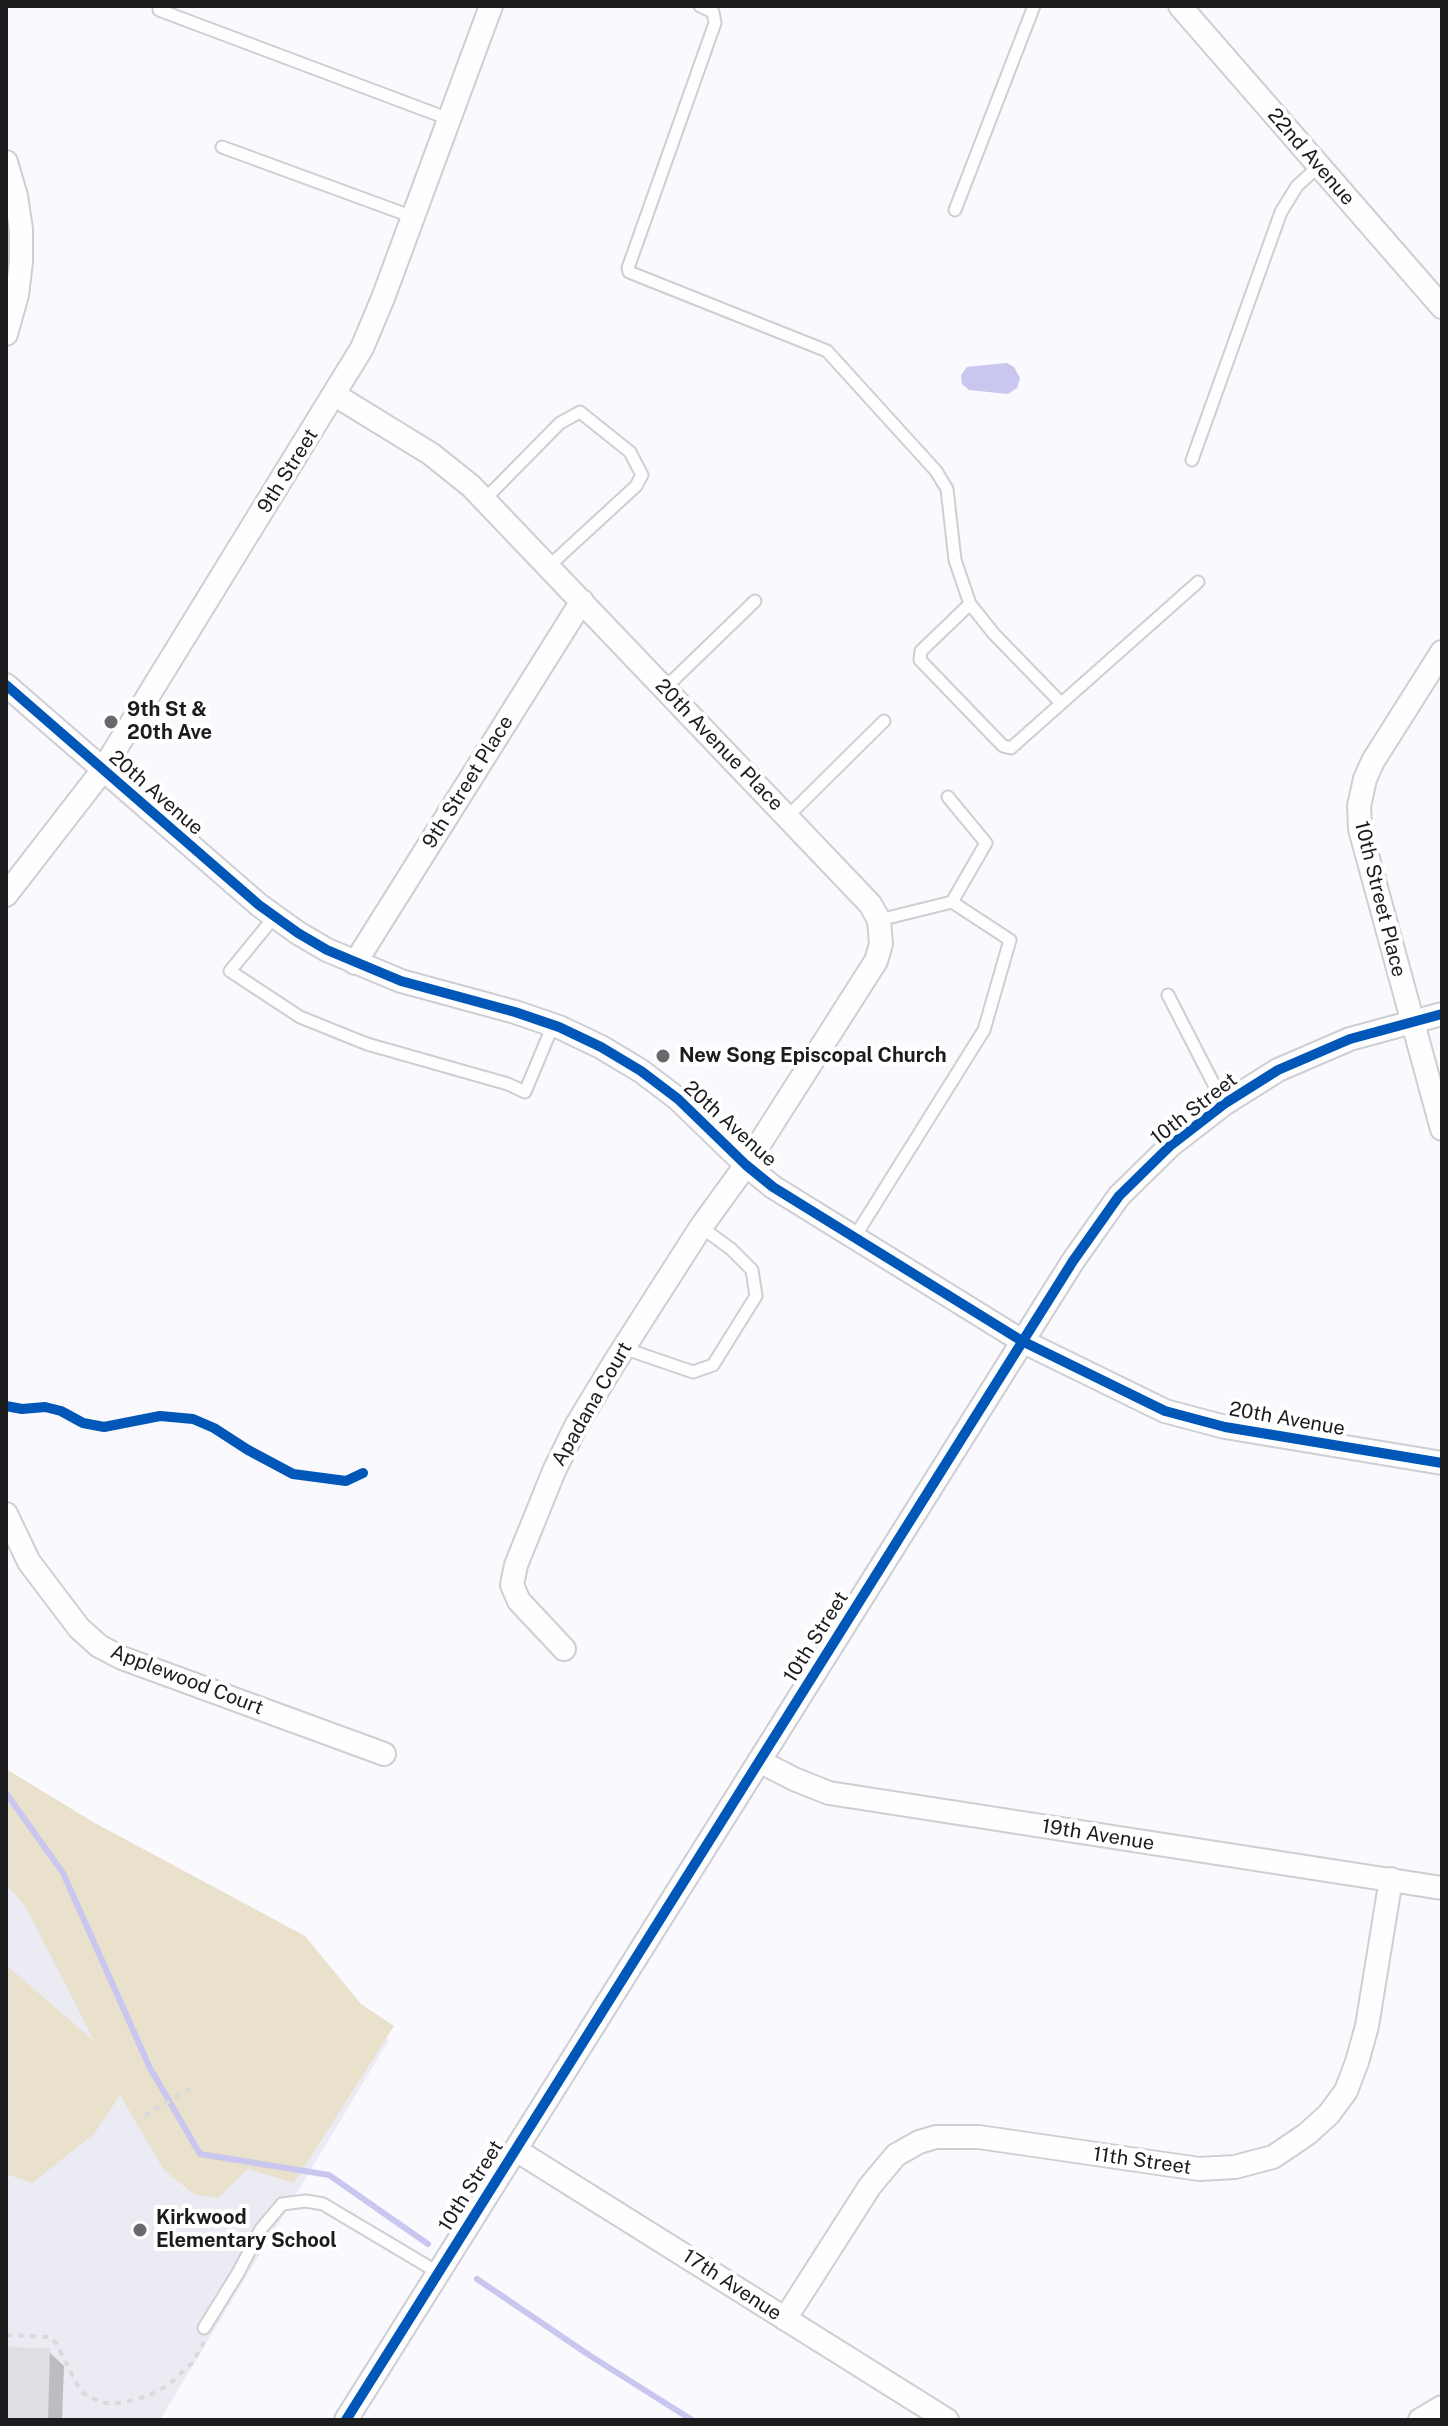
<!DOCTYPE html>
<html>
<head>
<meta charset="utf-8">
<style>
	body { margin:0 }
	#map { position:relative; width:1448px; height:2426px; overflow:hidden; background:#f9f9fe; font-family:"Public Sans",sans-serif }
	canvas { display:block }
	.frame { position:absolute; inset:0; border:8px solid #1c1c1f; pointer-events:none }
</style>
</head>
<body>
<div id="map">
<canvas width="1448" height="2426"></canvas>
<div class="frame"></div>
</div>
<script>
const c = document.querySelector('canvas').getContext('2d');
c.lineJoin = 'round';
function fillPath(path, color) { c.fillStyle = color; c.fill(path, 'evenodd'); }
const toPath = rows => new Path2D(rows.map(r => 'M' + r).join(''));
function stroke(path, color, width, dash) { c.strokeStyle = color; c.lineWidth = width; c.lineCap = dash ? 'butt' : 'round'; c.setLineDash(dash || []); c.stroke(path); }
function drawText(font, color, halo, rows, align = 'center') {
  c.font = font + ' "Public Sans",sans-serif'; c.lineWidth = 8; c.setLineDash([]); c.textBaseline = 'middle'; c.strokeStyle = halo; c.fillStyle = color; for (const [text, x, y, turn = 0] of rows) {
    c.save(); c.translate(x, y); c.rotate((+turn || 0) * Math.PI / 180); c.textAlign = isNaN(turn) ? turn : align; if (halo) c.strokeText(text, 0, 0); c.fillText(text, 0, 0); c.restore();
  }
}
const built = toPath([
	[6,1782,389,2040,160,2420,6,2420]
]);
const green = toPath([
	[6,1769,93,1822,305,1936,361,2004,394,2026,294,2183,248,2169,218,2198,194,2194,164,2170,120,2095,94,2134,32,2183,6,2174,6,1965,94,2041,26,1907,6,1884]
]);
const water = toPath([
	[1007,363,1014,367,1020,378,1017,388,1008,394,969,390,962,384,961,375,967,367]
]);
const shadow = toPath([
	[6,2344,12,2350,48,2351,64,2366,62,2420,6,2420]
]);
const stream = toPath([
	[6,1793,63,1873,150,2068,200,2154,329,2175,428,2244],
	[477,2279,589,2355,692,2420]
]);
const building = toPath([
	[6,2348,49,2349,47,2420,6,2420,6,2348]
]);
const path = toPath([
	[144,2116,193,2087],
	[6,2335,49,2337,56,2343,81,2392,103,2403,123,2403,148,2396,167,2386,192,2363,204,2342]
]);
const service = toPath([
	[700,6,713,12,715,23,628,268,629,272,827,351,936,471,947,489,955,560,970,604,921,651,920,660,1003,746,1011,748,1198,582],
	[159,10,449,119],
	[222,147,413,217],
	[955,210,1034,6],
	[1192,460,1281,212,1297,186,1319,166],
	[484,500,560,423,580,412,630,452,642,475,636,486,549,566],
	[970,604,994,634,1061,703],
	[665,688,755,601],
	[787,817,884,721],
	[275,916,230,971,300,1017,367,1044,508,1084,525,1092,553,1025],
	[879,920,952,902,986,843,948,797],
	[1168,995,1224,1104],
	[854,1238,984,1030,1010,940,952,902],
	[623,1348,693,1372,713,1365,756,1296,752,1270,731,1249,701,1227],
	[204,2328,238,2273,261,2229,282,2204,306,2201,323,2204,439,2273]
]);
const minor = toPath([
	[1180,6,1442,307],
	[6,162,16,196,21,229,21,262,17,295,6,334],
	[335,395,431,454,471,486,870,904,879,920,881,944,876,961,746,1165,701,1227,616,1360,576,1426,554,1471,516,1565,512,1585,519,1601,564,1649],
	[1442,652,1373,761,1365,779,1359,806,1360,829,1442,1129],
	[6,685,259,905,298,933,327,950,401,981,515,1012,559,1027,601,1047,641,1071,678,1099,746,1165,773,1187,1022,1341,1165,1411,1225,1427,1442,1463],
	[6,895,102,771,362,348,383,298,491,6],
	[355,963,582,601],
	[6,1514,29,1562,79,1628,99,1646,122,1658,384,1754],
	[759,1761,794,1779,829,1793,1442,1888],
	[516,2150,947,2420],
	[785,2319,870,2186,896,2155,919,2142,936,2137,979,2137,1199,2169,1235,2167,1273,2157,1307,2134,1329,2114,1346,2091,1357,2062,1367,2026,1391,1879],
	[346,2420,1073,1261,1119,1196,1171,1145,1224,1104,1278,1070,1350,1039,1442,1014],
	[1420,2420,1442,2407]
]);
const cycleway = toPath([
	[6,685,259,905,298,933,327,950,401,981,515,1012,559,1027,601,1047,641,1071,678,1099,746,1165,773,1187,1022,1341,1165,1411,1225,1427,1442,1463],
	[6,1406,22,1409,45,1407,61,1411,83,1423,104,1427,160,1416,193,1419,214,1428,248,1450,293,1474,346,1481,363,1473],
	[346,2420,1073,1261,1119,1196,1171,1145,1224,1104,1278,1070,1350,1039,1442,1014]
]);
const markers = [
	[111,722,8,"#69696d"],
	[663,1056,8,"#69696d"],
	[140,2230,8,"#69696d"]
];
const streetNames = [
	["22nd Avenue",1311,157,49],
	["9th Street",288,471,-58],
	["20th Avenue Place",719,745,46],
	["9th Street Place",468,782,-58],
	["20th Avenue",156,793,41],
	["10th Street Place",1380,899,76],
	["10th Street",1194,1109,-38],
	["20th Avenue",730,1124,42],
	["Apadana Court",592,1404,-60],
	["20th Avenue",1287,1419,10],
	["10th Street",816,1637,-58],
	["Applewood Court",187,1680,21],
	["19th Avenue",1098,1835,9],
	["11th Street",1142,2161,8],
	["10th Street",471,2186,-58],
	["17th Avenue",732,2285,33]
];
const poiNames = [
	["9th St &",127,710],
	["20th Ave",127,733],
	["New Song Episcopal Church",679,1056],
	["Kirkwood",156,2218],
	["Elementary School",156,2241]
];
fillPath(built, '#ebebf4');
fillPath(green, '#e9e1cb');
fillPath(water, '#c9c6f0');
fillPath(shadow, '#0003');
stroke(stream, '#c9c6f0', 6);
fillPath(building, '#dfdee5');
stroke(building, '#e0e0e3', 2);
stroke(service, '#cfced2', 15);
stroke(minor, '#cfced2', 26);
stroke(path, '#dadada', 4, [6, 6]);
stroke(service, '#fefeff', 11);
stroke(minor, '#fefeff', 22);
stroke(cycleway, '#0057b8', 10);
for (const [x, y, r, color] of markers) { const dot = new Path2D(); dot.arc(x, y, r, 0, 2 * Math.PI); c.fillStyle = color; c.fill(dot); stroke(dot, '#fff', 3); }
drawText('20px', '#1c1c1f', '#fff', streetNames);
drawText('bold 20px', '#1c1c1f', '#fff', poiNames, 'left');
</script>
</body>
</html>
